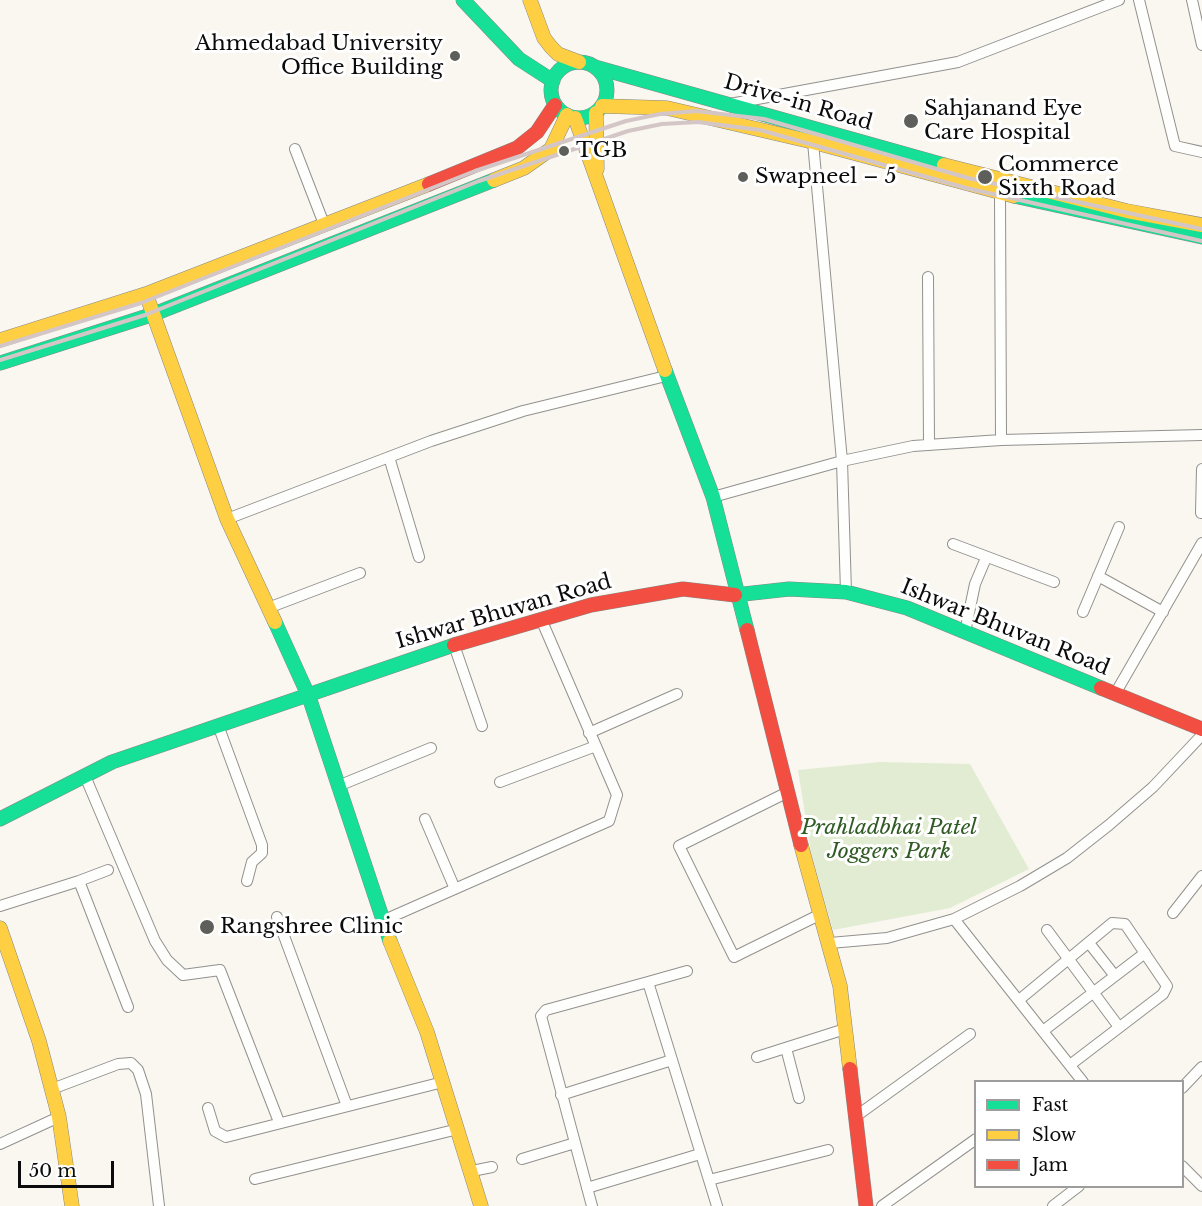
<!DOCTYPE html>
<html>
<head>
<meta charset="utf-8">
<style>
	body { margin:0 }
	#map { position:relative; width:1202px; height:1206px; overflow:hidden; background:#f9f7f0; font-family:"Libre Baskerville",serif }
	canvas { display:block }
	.legend { position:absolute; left:974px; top:1080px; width:210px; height:108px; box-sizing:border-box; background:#fff; border:2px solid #9d9d9d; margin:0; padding:8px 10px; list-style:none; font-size:18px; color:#0b0b0b }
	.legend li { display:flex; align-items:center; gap:12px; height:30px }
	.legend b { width:30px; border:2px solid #9d9d9d }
	.scale { position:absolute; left:18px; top:1161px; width:96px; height:27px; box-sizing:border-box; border:3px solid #0b0b0b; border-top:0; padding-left:8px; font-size:18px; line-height:21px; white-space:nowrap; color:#0b0b0b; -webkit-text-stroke:4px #fff; paint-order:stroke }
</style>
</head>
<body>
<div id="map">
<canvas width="1202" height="1206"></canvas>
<ul class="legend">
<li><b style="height:8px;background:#16e098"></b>Fast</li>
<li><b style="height:8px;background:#ffcf43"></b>Slow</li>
<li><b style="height:8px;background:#f24e42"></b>Jam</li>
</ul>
<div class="scale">50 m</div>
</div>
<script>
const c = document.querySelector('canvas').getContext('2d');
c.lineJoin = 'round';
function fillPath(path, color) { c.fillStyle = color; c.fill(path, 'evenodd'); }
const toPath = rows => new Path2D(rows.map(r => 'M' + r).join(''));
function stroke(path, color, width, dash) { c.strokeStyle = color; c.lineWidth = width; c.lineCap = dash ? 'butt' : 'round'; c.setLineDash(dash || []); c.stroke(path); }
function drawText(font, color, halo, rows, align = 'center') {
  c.font = font + ' "Libre Baskerville",serif'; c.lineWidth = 6; c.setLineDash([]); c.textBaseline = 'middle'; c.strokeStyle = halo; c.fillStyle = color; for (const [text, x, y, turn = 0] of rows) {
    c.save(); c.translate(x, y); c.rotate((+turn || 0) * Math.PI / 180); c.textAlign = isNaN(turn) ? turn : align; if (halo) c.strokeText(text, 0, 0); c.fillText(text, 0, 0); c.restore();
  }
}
const green = toPath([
	[880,762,970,764,1029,869,950,908,833,930,811,852,798,770]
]);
const street = toPath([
	[1139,0,1175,146,1202,152],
	[1192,0,1202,45],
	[730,104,958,62,1119,0],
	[813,142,842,461,846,592],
	[295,149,324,224],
	[1000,193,1001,440],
	[928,277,929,445],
	[389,457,419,557],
	[713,497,842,461,913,446,1001,440,1202,435],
	[1201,513,1202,469],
	[227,519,431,441,523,411,666,376],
	[953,544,1054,582],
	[1098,576,1163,612],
	[268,608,360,573],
	[1083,612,1119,527],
	[965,632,975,584,986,558],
	[454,645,482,726],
	[1115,694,1202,543],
	[218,725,262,845,262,853,252,862,247,881],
	[589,733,677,694],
	[85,776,155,941,167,960,183,975,220,970,279,1122],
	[500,782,596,746],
	[338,786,431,748],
	[788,792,679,846,734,957,821,914],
	[425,819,455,889],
	[79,881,108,870],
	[0,906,79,881,128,1007],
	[1173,913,1202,876],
	[277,917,347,1106],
	[954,919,1083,1082],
	[382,921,609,821,617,795,541,619],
	[1047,930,1119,1027],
	[830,943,887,938,954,919,1020,886,1067,858,1109,825,1153,787,1202,735],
	[1089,943,1115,976],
	[648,982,687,971],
	[1019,1000,1112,923,1125,924,1167,986,1163,994,1070,1065],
	[1043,1031,1145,953],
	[786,1048,799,1098],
	[757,1057,845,1029],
	[1182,1088,1202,1067],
	[52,1089,118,1064,131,1063,138,1070,146,1094,159,1206],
	[561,1095,672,1060],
	[208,1108,215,1131,226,1137,443,1082],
	[855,1117,970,1034],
	[0,1144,59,1117],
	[522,1159,575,1143],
	[1182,1166,1202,1186],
	[472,1171,492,1167],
	[255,1179,458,1129],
	[587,1188,700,1154],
	[592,1206,541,1016,546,1010,648,982,709,1180],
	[717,1206,709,1180,828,1150],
	[882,1206,976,1139],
	[1053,1206,1079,1186]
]);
const fast = toPath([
	[463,0,519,59,553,81],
	'551 90a28 28 0 1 1 56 0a28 28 0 1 1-56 0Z',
	[595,67,944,165],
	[1014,196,1202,237],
	[0,363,154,314,494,180],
	[665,370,713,497,747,630],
	[735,595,789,589,846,592,907,608,1101,688],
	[275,622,309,697,390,941],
	[0,819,112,762,454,645]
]);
const slow = toPath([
	[530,0,544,38,551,47,558,54,579,62],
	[602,106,667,108,813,142,1014,196],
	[596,113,597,169],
	[575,118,665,370],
	[944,165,1127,211,1202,225],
	[494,180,524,168,551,149,567,115],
	[146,294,227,519,275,622],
	[0,340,146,294,429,184],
	[801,845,840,986,850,1069],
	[0,928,39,1041,59,1117,72,1206],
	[390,941,427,1032,481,1206]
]);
const jam = toPath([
	[429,184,517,148,537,132,555,105],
	[747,630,801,845],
	[454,645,591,605,683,589,735,595],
	[1101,688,1202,729],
	[850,1069,866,1206]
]);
const rail = toPath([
	[0,346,141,303,475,171,626,121,660,114,696,111,764,119,968,178,1202,229],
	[0,360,145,315,479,181,628,131,662,124,698,122,760,130,966,188,1202,241]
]);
const markers = [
	[455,56,6,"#5e5e5b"],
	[911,121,8,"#5e5e5b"],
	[564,151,6,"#5e5e5b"],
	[743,177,6,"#5e5e5b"],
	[985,177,8,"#5e5e5b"],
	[207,927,8,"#5e5e5b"]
];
const poiNames = [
	["Ahmedabad University",443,44,"right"],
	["Office Building",443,68,"right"],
	["Sahjanand Eye",924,109],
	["Care Hospital",924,133],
	["TGB",576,151],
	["Commerce",998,165],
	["Sixth Road",998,189],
	["Swapneel – 5",755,177],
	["Rangshree Clinic",220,927]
];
const streetNames = [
	["Drive-in Road",798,103,16],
	["Ishwar Bhuvan Road",504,612,-16],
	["Ishwar Bhuvan Road",1005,628,22]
];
const parkNames = [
	["Prahladbhai Patel",889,828],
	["Joggers Park",889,852]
];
fillPath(green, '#e2ecd2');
stroke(street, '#92918e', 12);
stroke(fast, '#898885', 15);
stroke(slow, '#898885', 15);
stroke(jam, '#898885', 15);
stroke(street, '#fefefd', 10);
stroke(fast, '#16e098', 14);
stroke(slow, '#ffcf43', 14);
stroke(jam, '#f24e42', 14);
stroke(rail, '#d4c6c6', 4);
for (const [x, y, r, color] of markers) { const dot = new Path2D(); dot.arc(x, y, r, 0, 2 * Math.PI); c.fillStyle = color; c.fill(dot); stroke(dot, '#fff', 2); }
drawText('21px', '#0b0b0b', '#fff', poiNames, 'left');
drawText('21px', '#0b0b0b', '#fff', streetNames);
drawText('italic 21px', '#305b24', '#fff', parkNames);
</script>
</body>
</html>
